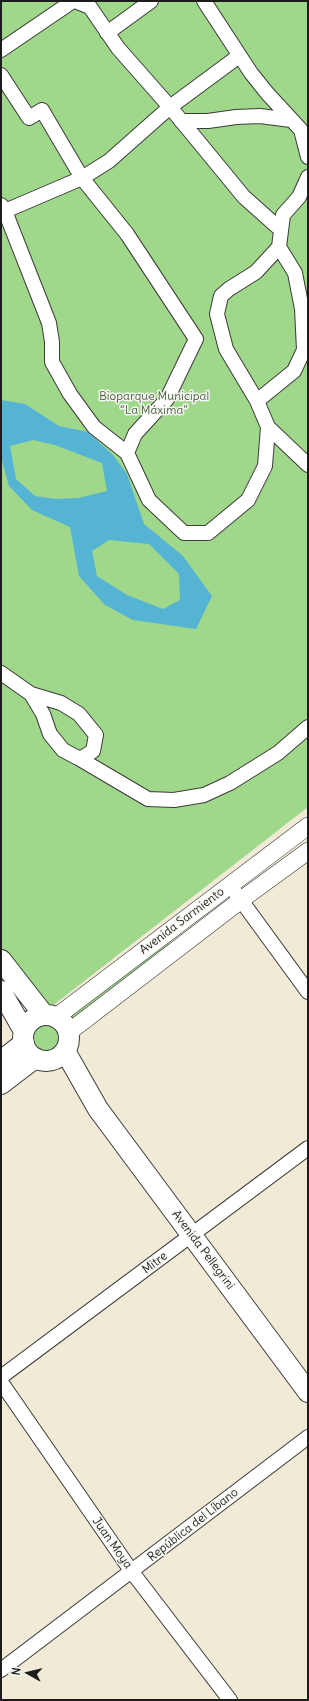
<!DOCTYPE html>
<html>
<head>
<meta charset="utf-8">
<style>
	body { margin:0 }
	#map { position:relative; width:309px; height:1701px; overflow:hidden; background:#f0ead7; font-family:Delius,sans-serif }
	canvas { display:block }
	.frame { position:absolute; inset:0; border:2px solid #1c1c1c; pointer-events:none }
	.north { position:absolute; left:8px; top:1653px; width:40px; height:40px; -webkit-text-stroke:3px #f6f6f2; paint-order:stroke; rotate:278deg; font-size:11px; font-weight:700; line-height:16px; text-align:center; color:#1c1c1c }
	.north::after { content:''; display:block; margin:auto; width:14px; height:18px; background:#1c1c1c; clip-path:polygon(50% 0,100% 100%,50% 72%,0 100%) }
</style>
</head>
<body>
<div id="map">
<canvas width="309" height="1701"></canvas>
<div class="frame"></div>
<div class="north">N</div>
</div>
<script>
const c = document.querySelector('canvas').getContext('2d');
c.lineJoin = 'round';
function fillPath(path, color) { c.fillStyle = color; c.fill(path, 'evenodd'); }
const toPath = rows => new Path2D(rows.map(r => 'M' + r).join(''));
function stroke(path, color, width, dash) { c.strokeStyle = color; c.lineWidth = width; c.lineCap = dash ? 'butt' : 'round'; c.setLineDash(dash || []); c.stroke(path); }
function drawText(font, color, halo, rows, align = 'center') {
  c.font = font + ' Delius,sans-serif'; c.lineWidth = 3; c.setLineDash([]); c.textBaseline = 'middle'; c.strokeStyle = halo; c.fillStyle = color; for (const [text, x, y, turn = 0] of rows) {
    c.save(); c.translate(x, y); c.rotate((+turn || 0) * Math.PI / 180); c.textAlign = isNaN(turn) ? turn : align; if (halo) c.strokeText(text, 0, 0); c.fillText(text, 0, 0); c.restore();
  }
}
const green = toPath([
	[1,1,308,1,308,807,47,1010,1,948],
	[215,906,216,907,170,942,161,956,74,1021,70,1015],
	'32 1037a14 14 0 1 1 28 0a14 14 0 1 1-28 0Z'
]);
const water = toPath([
	[1,400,25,404,59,426,88,432,113,455,127,474,144,524,183,556,212,596,196,629,133,620,105,605,79,576,70,527,32,510,9,486,1,457],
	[33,440,55,445,102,463,107,491,78,498,56,499,35,496,16,479,10,446],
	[109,540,149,544,179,574,180,600,163,609,127,595,97,576,92,551]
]);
const minor = toPath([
	[75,1,90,7,118,48,170,107,244,197,281,230],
	[204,1,251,73,267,93,301,130,308,157],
	[107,33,151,1],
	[1,50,73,1],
	[1,75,29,118,42,110,82,178,127,234,196,339,167,399,135,434,127,453,149,500,184,533,208,533,248,500,265,466,268,427],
	[181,121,208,121,236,117,260,116,291,120],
	[308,177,299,197,283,215,279,247,256,272,229,289,221,296,217,314,226,349,257,401,268,427,308,465],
	[1,205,5,211,49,323,52,342,52,362,70,394,94,427,127,453],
	[5,211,82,178,109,161,170,107,239,56],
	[257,401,294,371,304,350,302,309,295,273,279,247],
	[1,673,31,694,61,703,79,714,96,735,93,751,80,759,63,750,50,734,43,714,31,694],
	[80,759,148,799,174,800,204,795,230,783,278,753,308,727],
	[235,892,308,992],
	[1,1377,308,1148],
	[1,1382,132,1572,230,1700],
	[1,1670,308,1437]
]);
const tertiary = toPath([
	[56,1017,308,826],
	[69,1032,241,900,308,851]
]);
const secondary = toPath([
	[1,960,44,1015],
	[1,991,24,1031],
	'23 1038a23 23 0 1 1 46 0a23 23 0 1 1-46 0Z',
	[65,1051,98,1109,308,1392],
	[1,1061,24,1043],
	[1,1084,35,1058]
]);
const parkNames = [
	["Bioparque Municipal",154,397],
	["“La Máxima”",154,411]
];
const streetNames = [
	["Avenida Sarmiento",182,921,-37],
	["Avenida Pellegrini",203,1250,53],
	["Mitre",155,1263,-37],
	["República del Líbano",193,1525,-38],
	["Juan Moya",112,1543,55]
];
fillPath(green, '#9fd88b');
fillPath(water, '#55b3d3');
stroke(minor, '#3c3b38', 16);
stroke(tertiary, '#3c3b38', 18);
stroke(secondary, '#3c3b38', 22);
stroke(minor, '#fff', 14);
stroke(tertiary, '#fff', 17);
stroke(secondary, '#fff', 20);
drawText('12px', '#4a5e43', '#f6f6f2', parkNames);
drawText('12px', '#1c1c1c', '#f6f6f2', streetNames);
</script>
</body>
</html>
